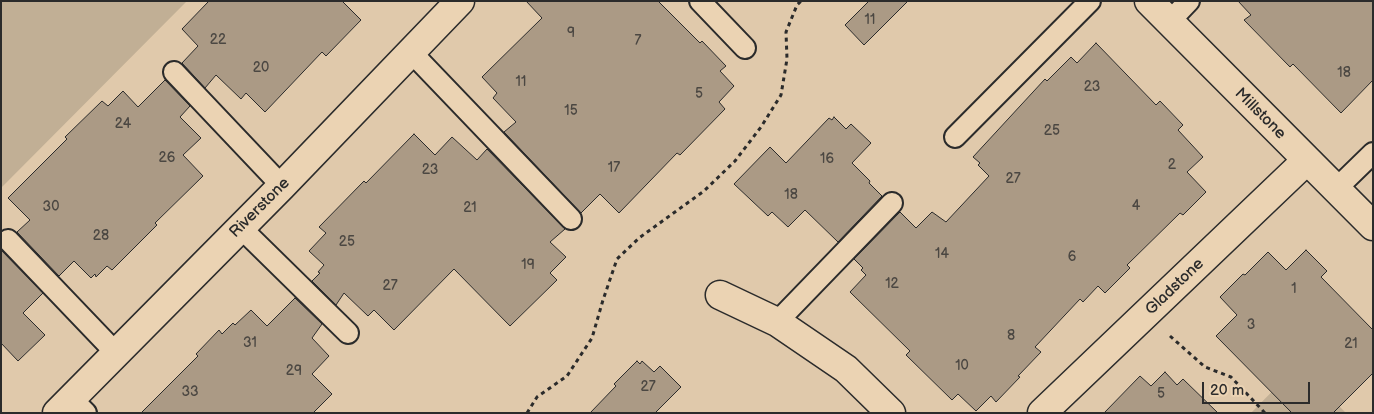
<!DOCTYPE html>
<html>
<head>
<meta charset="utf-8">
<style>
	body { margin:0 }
	#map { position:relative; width:1374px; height:414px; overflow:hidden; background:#e0c9ab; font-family:"Balsamiq Sans",sans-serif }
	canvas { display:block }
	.frame { position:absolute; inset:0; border:2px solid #2b2b2b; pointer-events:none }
	.scale { position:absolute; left:1202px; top:382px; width:108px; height:22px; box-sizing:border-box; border:2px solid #2b2b2b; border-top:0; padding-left:6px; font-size:15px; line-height:18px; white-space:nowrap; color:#2b2b2b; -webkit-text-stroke:4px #ebd3b3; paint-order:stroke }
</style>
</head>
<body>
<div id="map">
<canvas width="1374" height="414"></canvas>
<div class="frame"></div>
<div class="scale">20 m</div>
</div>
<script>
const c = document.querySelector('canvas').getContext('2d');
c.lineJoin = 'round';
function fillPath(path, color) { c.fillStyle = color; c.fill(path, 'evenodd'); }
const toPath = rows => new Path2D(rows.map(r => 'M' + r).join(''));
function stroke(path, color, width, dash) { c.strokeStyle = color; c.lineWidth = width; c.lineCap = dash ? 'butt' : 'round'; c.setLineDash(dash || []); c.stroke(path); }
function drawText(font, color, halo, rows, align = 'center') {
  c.font = font + ' "Balsamiq Sans",sans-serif'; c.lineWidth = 4; c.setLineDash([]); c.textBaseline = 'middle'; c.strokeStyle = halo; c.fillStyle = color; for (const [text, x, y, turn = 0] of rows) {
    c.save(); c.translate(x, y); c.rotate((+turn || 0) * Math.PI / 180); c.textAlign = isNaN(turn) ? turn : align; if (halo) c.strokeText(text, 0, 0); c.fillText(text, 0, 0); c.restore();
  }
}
const green = toPath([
	[1,1,187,1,1,188],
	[1298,365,1346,413,1251,413]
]);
const building = toPath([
	[209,1,342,1,361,20,326,56,322,52,265,112,246,93,241,99,216,75,205,88,182,63,198,46,182,29,209,1],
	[526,1,658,1,700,43,702,41,726,66,720,71,734,86,719,102,725,109,680,155,677,153,619,213,600,194,581,213,504,132,516,122,493,98,497,93,482,77,542,18,526,1],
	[869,1,908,1,864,45,845,25,869,1],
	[1238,1,1373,1,1373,80,1341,113,1293,64,1290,67,1244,20,1251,15,1238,1],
	[1096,43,1156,105,1160,101,1183,125,1178,130,1203,157,1187,172,1206,192,1183,215,1180,213,1127,265,1130,268,1105,293,1098,286,1083,302,1080,299,1035,347,1041,352,1018,376,1020,377,996,402,991,396,976,411,958,394,952,400,906,355,910,351,850,292,866,275,861,270,863,268,854,259,900,212,916,228,932,212,946,222,989,176,978,165,980,163,973,157,1045,79,1047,81,1071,57,1077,63,1096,43],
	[165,80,190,106,180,117,201,138,183,155,203,176,155,223,157,225,112,270,107,266,96,277,95,274,91,278,74,261,59,276,17,232,30,220,8,198,67,139,65,137,102,101,108,106,123,91,138,107,165,80],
	[834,117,846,129,851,124,871,143,852,163,870,181,869,183,882,196,838,242,805,210,788,227,772,212,768,216,734,184,770,147,786,163,829,118,832,120,834,117],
	[414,134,435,155,452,137,477,160,487,149,565,229,550,242,566,257,550,273,557,280,510,326,454,269,394,330,374,310,368,316,344,293,336,305,312,281,320,273,318,272,324,265,309,251,326,233,319,227,364,181,366,183,414,134],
	[1,250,43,293,23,313,45,335,18,361,1,343,1,250],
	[1306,250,1327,271,1321,277,1373,330,1373,373,1333,413,1292,413,1216,336,1237,315,1220,297,1243,274,1245,275,1268,252,1286,270,1306,250],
	[295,298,322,324,312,338,329,356,312,374,332,394,313,413,141,413,198,356,196,354,219,330,222,334,233,323,235,325,251,310,267,326,295,298],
	[637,361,640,364,642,361,654,372,660,366,681,387,655,413,590,413,616,386,614,384,637,361],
	[1165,372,1177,385,1183,379,1218,413,1104,413,1140,376,1151,386,1165,372]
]);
const path = toPath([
	[1170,336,1205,367,1231,377,1265,413],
	[527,413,537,397,567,376,592,338,603,300,617,259,639,238,704,191,735,161,761,127,781,95,787,59,786,32,797,5,801,1]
]);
const service = toPath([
	[700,1,745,48],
	[1169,22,1189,1],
	[412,53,571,219],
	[174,72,282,186],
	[955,137,1090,1],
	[1336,189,1373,153],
	[241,228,348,333],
	[8,240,116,353],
	[777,322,892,203],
	[71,398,86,413]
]);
const minor = toPath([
	[1149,1,1373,226],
	[720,295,777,322,846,369,891,413],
	[57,413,282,186,460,1],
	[1042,413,1307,160]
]);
const numberNames = [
	["11",870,20],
	["9",571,33],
	["22",218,40],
	["7",638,41],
	["20",261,68],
	["18",1344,73],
	["11",521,82],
	["23",1092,87],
	["5",699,94],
	["15",571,111],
	["24",123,124],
	["25",1052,131],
	["26",167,158],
	["16",827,159],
	["2",1172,165],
	["17",614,168],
	["23",430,170],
	["27",1013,179],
	["18",791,195],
	["4",1136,206],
	["30",51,207],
	["21",470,208],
	["28",101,236],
	["25",347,242],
	["14",942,254],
	["6",1072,257],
	["19",528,265],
	["12",892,284],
	["27",390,286],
	["1",1294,289],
	["3",1251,325],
	["8",1011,336],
	["31",250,343],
	["21",1351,344],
	["10",962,366],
	["29",294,371],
	["27",648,387],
	["33",190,392],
	["5",1161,394]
];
const streetNames = [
	["Millstone",1260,114,45],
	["Riverstone",260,208,-45],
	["Gladstone",1175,287,-44]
];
fillPath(green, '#c1af95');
fillPath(building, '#ab9a85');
stroke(building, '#2b2b2b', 1);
stroke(service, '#2b2b2b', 24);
stroke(minor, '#2b2b2b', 31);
stroke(path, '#2b2b2b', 3, [4, 4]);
stroke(service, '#ebd3b3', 20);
stroke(minor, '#ebd3b3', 28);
drawText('14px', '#4b4742', null, numberNames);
drawText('16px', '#2b2b2b', '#ebd3b3', streetNames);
</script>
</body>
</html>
